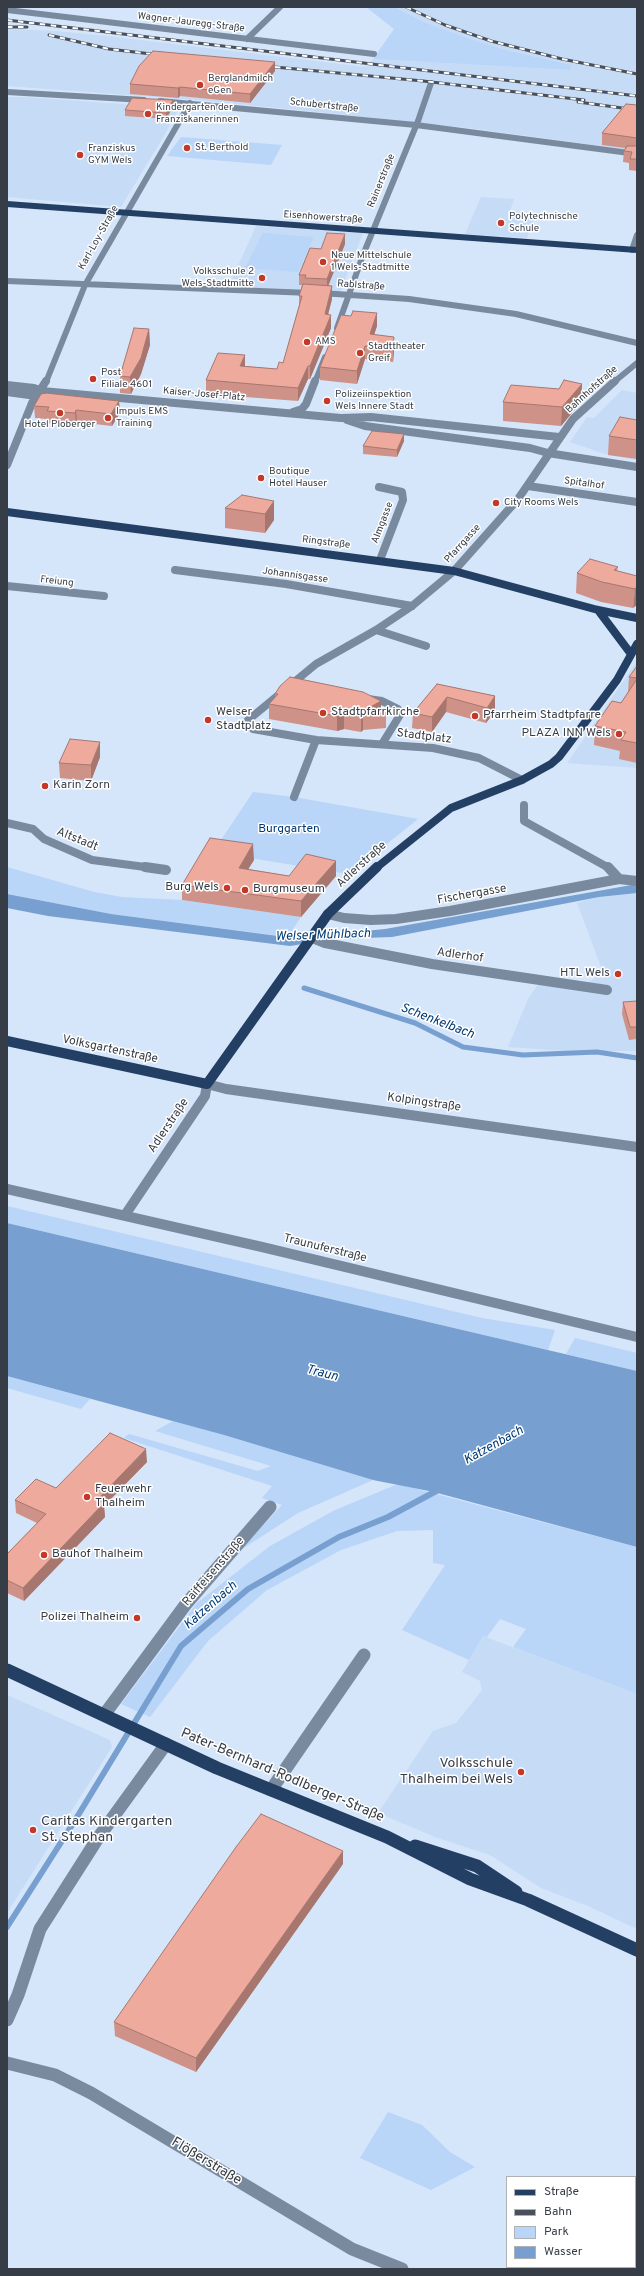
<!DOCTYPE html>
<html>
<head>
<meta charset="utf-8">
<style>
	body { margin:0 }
	#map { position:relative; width:644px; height:2276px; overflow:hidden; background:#d5e5fa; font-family:Overpass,sans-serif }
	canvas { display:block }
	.frame { position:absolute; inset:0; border:8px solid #373d46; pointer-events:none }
	.legend { position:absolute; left:506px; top:2176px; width:130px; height:92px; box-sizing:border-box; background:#fff; border:1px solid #afb1b5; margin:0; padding:5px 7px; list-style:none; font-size:12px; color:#373d46 }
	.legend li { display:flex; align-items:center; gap:8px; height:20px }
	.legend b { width:20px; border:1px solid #afb1b5 }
</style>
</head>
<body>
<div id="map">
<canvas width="644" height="2276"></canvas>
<div class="frame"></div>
<ul class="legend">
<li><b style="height:5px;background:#234064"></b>Straße</li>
<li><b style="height:5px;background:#49505b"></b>Bahn</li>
<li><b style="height:11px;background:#b9d5f8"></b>Park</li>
<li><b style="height:11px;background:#779fcf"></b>Wasser</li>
</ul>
</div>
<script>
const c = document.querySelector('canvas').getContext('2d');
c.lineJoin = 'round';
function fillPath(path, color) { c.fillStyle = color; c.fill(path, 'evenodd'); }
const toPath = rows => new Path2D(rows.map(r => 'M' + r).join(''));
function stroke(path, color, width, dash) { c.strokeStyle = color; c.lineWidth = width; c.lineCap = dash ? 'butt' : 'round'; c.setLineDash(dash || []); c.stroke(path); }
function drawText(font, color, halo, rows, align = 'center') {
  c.font = font + ' Overpass,sans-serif'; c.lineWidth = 3; c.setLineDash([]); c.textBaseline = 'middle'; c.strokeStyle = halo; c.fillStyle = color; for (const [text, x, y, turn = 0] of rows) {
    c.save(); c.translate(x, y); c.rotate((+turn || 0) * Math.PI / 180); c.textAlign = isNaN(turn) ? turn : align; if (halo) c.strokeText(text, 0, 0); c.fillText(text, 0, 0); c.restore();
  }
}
const built = toPath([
	[394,7,637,7,637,151,477,129,337,114,198,100,7,86,7,29,56,31,107,36,365,67,373,59,570,70,572,65,510,51,470,39,424,22],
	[7,97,24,97,179,108,164,136,121,207,7,197],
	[481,197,514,199,510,211,536,213,527,238,465,234],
	[256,226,363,233,340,293,229,286],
	[622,390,637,393,637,460,608,455,570,442,587,417,594,418],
	[637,661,637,768,567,763,605,708],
	[637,893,637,1051,567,1051,508,1047,528,999,544,976,588,983,603,972,577,903,599,897],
	[483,1636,637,1694,637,1929,588,1906,541,1888,490,1855,435,1837,378,1813,433,1731,456,1723,482,1690,480,1681,462,1672],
	[7,1695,110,1740,112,1747,7,1913]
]);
const green = toPath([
	[366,7,394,7,424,22,470,39,510,51,572,65,570,70,373,59,394,29],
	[181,137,207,139,282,145,271,165,167,156],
	[263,233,314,237,298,272,245,268],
	[253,792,294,797,418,819,349,874,213,852],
	[7,867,94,892,122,897,182,900,301,917,288,937,111,914,7,894],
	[7,1206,482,1318,555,1330,548,1350,7,1223],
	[575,1338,637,1353,637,1371,566,1354],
	[7,1376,90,1399,81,1409,7,1388],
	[173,1421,224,1435,373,1480,298,1513,239,1551,282,1505,262,1498,272,1486,124,1438,129,1434,258,1471,271,1466,155,1431],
	[398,1484,637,1547,637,1694,513,1647,526,1629,500,1619,487,1637,483,1636,469,1660,402,1630,445,1565,433,1563,433,1530,397,1531,341,1550,267,1590,208,1641,150,1717,121,1704,197,1603,270,1546,335,1510],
	[388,2112,422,2125,450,2152,475,2167,431,2190,360,2158],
	[635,2210,637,2212,637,2269,623,2267,599,2269,596,2267,635,2267]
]);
const water = toPath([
	[637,884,637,893,599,897,392,937,334,939,290,946,48,916,7,908,7,894,111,914,293,938,385,929],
	[7,1223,637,1371,637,1547,434,1492,373,1480,224,1435,7,1376]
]);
const streamFar1 = toPath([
	[304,988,415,1023,463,1047,523,1055,597,1052,637,1058]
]);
const stream = toPath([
	[7,1927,74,1822,181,1646,248,1589,339,1537,388,1517,440,1489]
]);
const minorFar3 = toPath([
	[7,10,374,54],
	[247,39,280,7],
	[7,92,144,100],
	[160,101,416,125,637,154],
	[632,250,637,235],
	[7,281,336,294,409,299,516,314,637,343],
	[337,328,363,255,418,121,431,83],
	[46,382,85,285,190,103],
	[315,382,325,357],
	[614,382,637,363]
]);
const minorFar2 = toPath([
	[7,385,34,388,42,391,341,418,371,417,559,437],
	[7,392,29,395,42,391],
	[293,412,302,409,306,404,315,381],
	[347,420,365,426,530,448,548,453,637,467],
	[7,465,32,403,46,381],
	[528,486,637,502],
	[379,487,402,492,403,500,380,560],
	[175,570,286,584,412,606],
	[7,586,104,596],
	[376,630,426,646],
	[368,699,382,701,398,709,400,715,382,744],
	[522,780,479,758,433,748,316,740,253,729,247,721,316,664,376,630,412,606,454,571,518,499,573,419,615,381],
	[294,797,316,740],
	[524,805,524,821,609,868],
	[7,823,33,829,44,839,92,860,153,868]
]);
const minorFar1 = toPath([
	[145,867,166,870],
	[608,867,619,879],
	[328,914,344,918,371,920,396,919,450,911,619,879,637,881],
	[310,937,325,943,432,964,607,990],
	[7,1189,262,1247,637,1337],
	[125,1215,205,1096,207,1084,226,1089,637,1147]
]);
const minor = toPath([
	[104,1715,186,1604,270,1507],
	[271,1790,364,1655],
	[7,2020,18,1995,40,1929,98,1838,166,1744],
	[7,2063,55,2075,91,2093,352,2249,402,2269]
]);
const majorFar3 = toPath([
	[7,204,637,250]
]);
const majorFar2 = toPath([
	[7,512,454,571,598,610,637,618],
	[598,610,631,654],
	[376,868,451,808,522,780,551,764,559,757,617,680,637,644]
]);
const majorFar1 = toPath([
	[7,1041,207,1084,328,914,377,867]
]);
const major = toPath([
	[7,1670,217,1768,387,1837,470,1879,528,1900,637,1950],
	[415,1846,477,1866,516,1892]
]);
const rail = toPath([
	[406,7,445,25,491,41,562,59,637,74],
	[7,20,637,96],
	[7,27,27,27],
	[49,35,109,49,160,55],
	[264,66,423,81,584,100],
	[578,102,637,110]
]);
const wall = toPath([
	[275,62,275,71,250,103,180,96,178,98,130,94,130,84],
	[173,100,173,107,166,119,125,116,125,110],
	[637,105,637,171,629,170,629,163,623,162,624,151,625,148,602,145,602,133],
	[345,244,328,285,332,286,332,299,328,314,331,328,310,379,308,379,298,401,206,394,206,380,245,366,277,369,283,363,299,306,299,296,302,285,299,285,299,275,321,249],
	[377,313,377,326,374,335,394,337,394,351,393,362,365,359,357,384,320,380,320,367,351,316],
	[149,329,150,345,141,374,131,394,120,393,120,376],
	[582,384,581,402,561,426,503,421,503,402],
	[119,401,120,413,112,426,77,422,76,425,47,423,47,419,35,418,34,406],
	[637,420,637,459,608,455,609,436],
	[404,434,404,441,397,457,363,454,363,446],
	[274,501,274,520,265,533,225,528,225,508],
	[618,567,617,571,637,576,633,608,601,602,576,593,577,573],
	[637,666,637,763,619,759,620,751,594,745,595,726,621,703,628,692,629,677],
	[437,684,495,696,495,711,486,723,446,712,432,732,412,728,413,713],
	[275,694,381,701,381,710,386,713,386,728,363,730,361,732,344,729,337,731,269,719,269,704,275,698],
	[100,757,91,781,60,778,59,763],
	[254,860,248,869,289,876,336,861,336,876,301,917,182,900,182,885],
	[637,1001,637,1039,629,1040,622,1014,623,1002],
	[147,1462,104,1506,105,1517,24,1601,7,1593,7,1554,37,1523,16,1513,15,1500],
	[343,1864,196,2072,115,2036,114,2022]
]);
const shadedWall = toPath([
	[275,62,275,71,250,103,250,94],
	[180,87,180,96,178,98,178,88],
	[173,100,173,107,166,119,166,113],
	[345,234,345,244,327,289,327,279],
	[332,286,332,299,325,327,325,314],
	[377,313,377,326,370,347,370,334],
	[331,315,331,328,310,379,310,366],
	[149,329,150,345,141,374,131,394,130,377],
	[394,337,394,351,393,362,393,348],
	[365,346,365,359,357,384,357,371],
	[245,355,245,368,240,366],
	[308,366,308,379,298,401,298,388],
	[582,384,581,402,561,426,562,407],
	[119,401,120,413,112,426,111,414],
	[76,410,77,422,76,425,75,413],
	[404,434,404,441,397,457,397,450],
	[274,501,274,520,265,533,265,514],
	[637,586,637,605,633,608,635,589],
	[495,696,495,711,486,723,487,708],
	[447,697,446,712,432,732,432,717],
	[381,701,381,713,372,706],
	[344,714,344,729,337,731,337,716],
	[363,715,363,730,361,732,361,717],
	[100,742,100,757,91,781,91,765],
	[253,844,254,860,239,884,239,868],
	[336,861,336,876,301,917,301,901],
	[146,1449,147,1462,104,1506,105,1517,24,1601,23,1588,97,1500],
	[343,1851,343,1864,196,2072,196,2058]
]);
const building = toPath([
	[153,51,275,62,250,94,180,87,178,88,130,84,139,66,153,51],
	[132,98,173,100,166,113,125,110,132,98],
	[626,104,637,105,637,138,602,133,626,104],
	[627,146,637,146,637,159,630,159,632,152,624,151,627,146],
	[327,233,345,234,327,279,305,278,306,275,299,275,310,248,321,249,327,233],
	[303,284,332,286,325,314,331,315,310,366,308,366,298,388,206,380,218,353,245,355,240,366,277,369,279,362,283,363,302,296,299,296,303,284],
	[353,311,377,313,370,334,394,337,393,348,365,346,357,371,320,367,341,315,351,316,353,311],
	[134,328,149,329,141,358,130,377,120,376,134,328],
	[564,380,582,384,562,407,503,402,511,385,559,389,564,380],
	[46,393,119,401,111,414,76,410,75,413,47,411,49,407,34,406,41,394,46,393],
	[620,417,637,420,637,440,609,436,620,417],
	[372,431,404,434,397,450,363,446,372,431],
	[242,495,274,501,265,514,225,508,242,495],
	[590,559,618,567,614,570,637,576,637,586,635,589,602,582,577,573,590,559],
	[637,666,637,678,629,677,637,666],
	[290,677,363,692,381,701,372,706,386,713,363,715,361,717,344,714,337,716,269,704,278,694,275,694,280,686,290,677],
	[637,679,637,743,621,740,626,732,595,726,612,701,621,703,637,679],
	[437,684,495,696,487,708,447,697,432,717,413,713,437,684],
	[70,739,100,742,91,765,59,763,70,739],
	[210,838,253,844,239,868,289,876,306,854,336,861,301,901,182,885,210,838],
	[637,1001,637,1027,630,1027,623,1002,637,1001],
	[110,1433,146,1449,97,1500,104,1503,23,1588,7,1580,7,1554,46,1514,15,1500,36,1479,56,1488,110,1433],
	[261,1814,343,1851,196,2058,114,2022,236,1847,261,1814]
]);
const markers = [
	[200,85,4,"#c43827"],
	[148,114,4,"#c43827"],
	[187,148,4,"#c43827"],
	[80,155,4,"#c43827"],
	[501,223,4,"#c43827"],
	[323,262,4,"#c43827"],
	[262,278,4,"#c43827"],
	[307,342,4,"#c43827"],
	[360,353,4,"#c43827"],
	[93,379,4,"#c43827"],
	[327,401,4,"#c43827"],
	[60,413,4,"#c43827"],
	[108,418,4,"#c43827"],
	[261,478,4,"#c43827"],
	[496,503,4,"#c43827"],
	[323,713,4,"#c43827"],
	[475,716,4,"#c43827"],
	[208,720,4,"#c43827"],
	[619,734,4,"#c43827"],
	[45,786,4,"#c43827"],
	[227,888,4,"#c43827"],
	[245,890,4,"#c43827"],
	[618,974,4,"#c43827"],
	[87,1497,4,"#c43827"],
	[44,1555,4,"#c43827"],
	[137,1618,4,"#c43827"],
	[521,1772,4,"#c43827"],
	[33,1830,4,"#c43827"]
];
const farStreetnames = [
	["Wagner-Jauregg-Straße",191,23,7],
	["Schubertstraße",324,106,6],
	["Rainerstraße",382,181,-68],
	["Eisenhowerstraße",323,218,4],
	["Karl-Loy-Straße",99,238,-61],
	["Rablstraße",361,286,4],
	["Bahnhofstraße",592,390,-42],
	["Kaiser-Josef-Platz",204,395,5],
	["Spitalhof",584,484,8],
	["Almgasse",383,523,-69],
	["Ringstraße",326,543,7],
	["Pfarrgasse",463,544,-48],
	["Johannisgasse",295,576,8],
	["Freiung",57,582,7]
];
const farPoinames = [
	["Berglandmilch",208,79],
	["eGen",208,91],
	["Kindergarten der",156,108],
	["Franziskanerinnen",156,120],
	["St. Berthold",195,148],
	["Franziskus",88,149],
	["GYM Wels",88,161],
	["Polytechnische",509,217],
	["Schule",509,229],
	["Neue Mittelschule",331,256],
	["1 Wels-Stadtmitte",331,268],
	["Volksschule 2",254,272,"right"],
	["Wels-Stadtmitte",254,284,"right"],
	["AMS",315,342],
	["Stadttheater",368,347],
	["Greif",368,359],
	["Post",101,373],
	["Filiale 4601",101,385],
	["Polizeiinspektion",335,395],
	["Wels Innere Stadt",335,407],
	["Impuls EMS",116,412],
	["Training",116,424],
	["Hotel Ploberger",60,425,"center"],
	["Boutique",269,472],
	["Hotel Hauser",269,484],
	["City Rooms Wels",504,503]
];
const poiNames = [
	["Welser",216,713],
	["Stadtplatz",216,727],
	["Stadtpfarrkirche",331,713],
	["Pfarrheim Stadtpfarre",483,716],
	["PLAZA INN Wels",611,734,"right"],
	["Karin Zorn",53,786],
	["Burg Wels",219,888,"right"],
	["Burgmuseum",253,890],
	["HTL Wels",610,974,"right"],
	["Feuerwehr",95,1490],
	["Thalheim",95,1504],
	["Bauhof Thalheim",52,1555],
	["Polizei Thalheim",129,1618,"right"]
];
const streetNames = [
	["Stadtplatz",424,737,7],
	["Altstadt",77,840,22],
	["Adlerstraße",362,865,-42],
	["Fischergasse",472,895,-10],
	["Adlerhof",460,956,8],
	["Volksgartenstraße",110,1050,12],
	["Kolpingstraße",424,1103,8],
	["Adlerstraße",169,1126,-56],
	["Traunuferstraße",325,1249,14],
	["Raiffeisenstraße",214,1572,-49]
];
const parkNames = [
	["Burggarten",289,830]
];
const waterNames = [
	["Welser Mühlbach",323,936,-2],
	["Schenkelbach",437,1022,21],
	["Traun",322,1374,14],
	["Katzenbach",494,1446,-29],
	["Katzenbach",211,1606,-41]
];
const nearPoinames = [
	["Volksschule",513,1764],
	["Thalheim bei Wels",513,1780],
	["Caritas Kindergarten",41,1822,"left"],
	["St. Stephan",41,1838,"left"]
];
const nearStreetnames = [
	["Pater-Bernhard-Rodlberger-Straße",282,1776,23],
	["Flößerstraße",206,2162,31]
];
fillPath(built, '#c6dbf6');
fillPath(green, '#b9d5f8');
fillPath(water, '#779fcf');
stroke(streamFar1, '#779fcf', 5);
stroke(stream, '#779fcf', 6);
stroke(minorFar3, '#798a9f', 6);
stroke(minorFar2, '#798a9f', 8);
stroke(minorFar1, '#798a9f', 10);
stroke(minor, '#798a9f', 13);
stroke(majorFar3, '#234064', 6);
stroke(majorFar2, '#234064', 8);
stroke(majorFar1, '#234064', 10);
stroke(major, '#234064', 13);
stroke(rail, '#49505b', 3);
stroke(rail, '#fff', 2, [5.5]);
fillPath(wall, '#ce9288');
fillPath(shadedWall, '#a7776f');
fillPath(building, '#efaa9e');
stroke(building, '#a7776f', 1);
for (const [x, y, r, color] of markers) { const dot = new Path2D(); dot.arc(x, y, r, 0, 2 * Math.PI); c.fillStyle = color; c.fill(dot); stroke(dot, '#fff', 1.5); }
drawText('10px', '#373d46', '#fff', farStreetnames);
drawText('10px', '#373d46', '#fff', farPoinames, 'left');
drawText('12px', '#373d46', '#fff', poiNames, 'left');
drawText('12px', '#373d46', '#fff', streetNames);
drawText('12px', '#003973', '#fff', parkNames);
drawText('italic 13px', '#003b75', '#fff', waterNames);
drawText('14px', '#373d46', '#fff', nearPoinames, 'right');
drawText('14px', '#373d46', '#fff', nearStreetnames);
</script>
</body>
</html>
